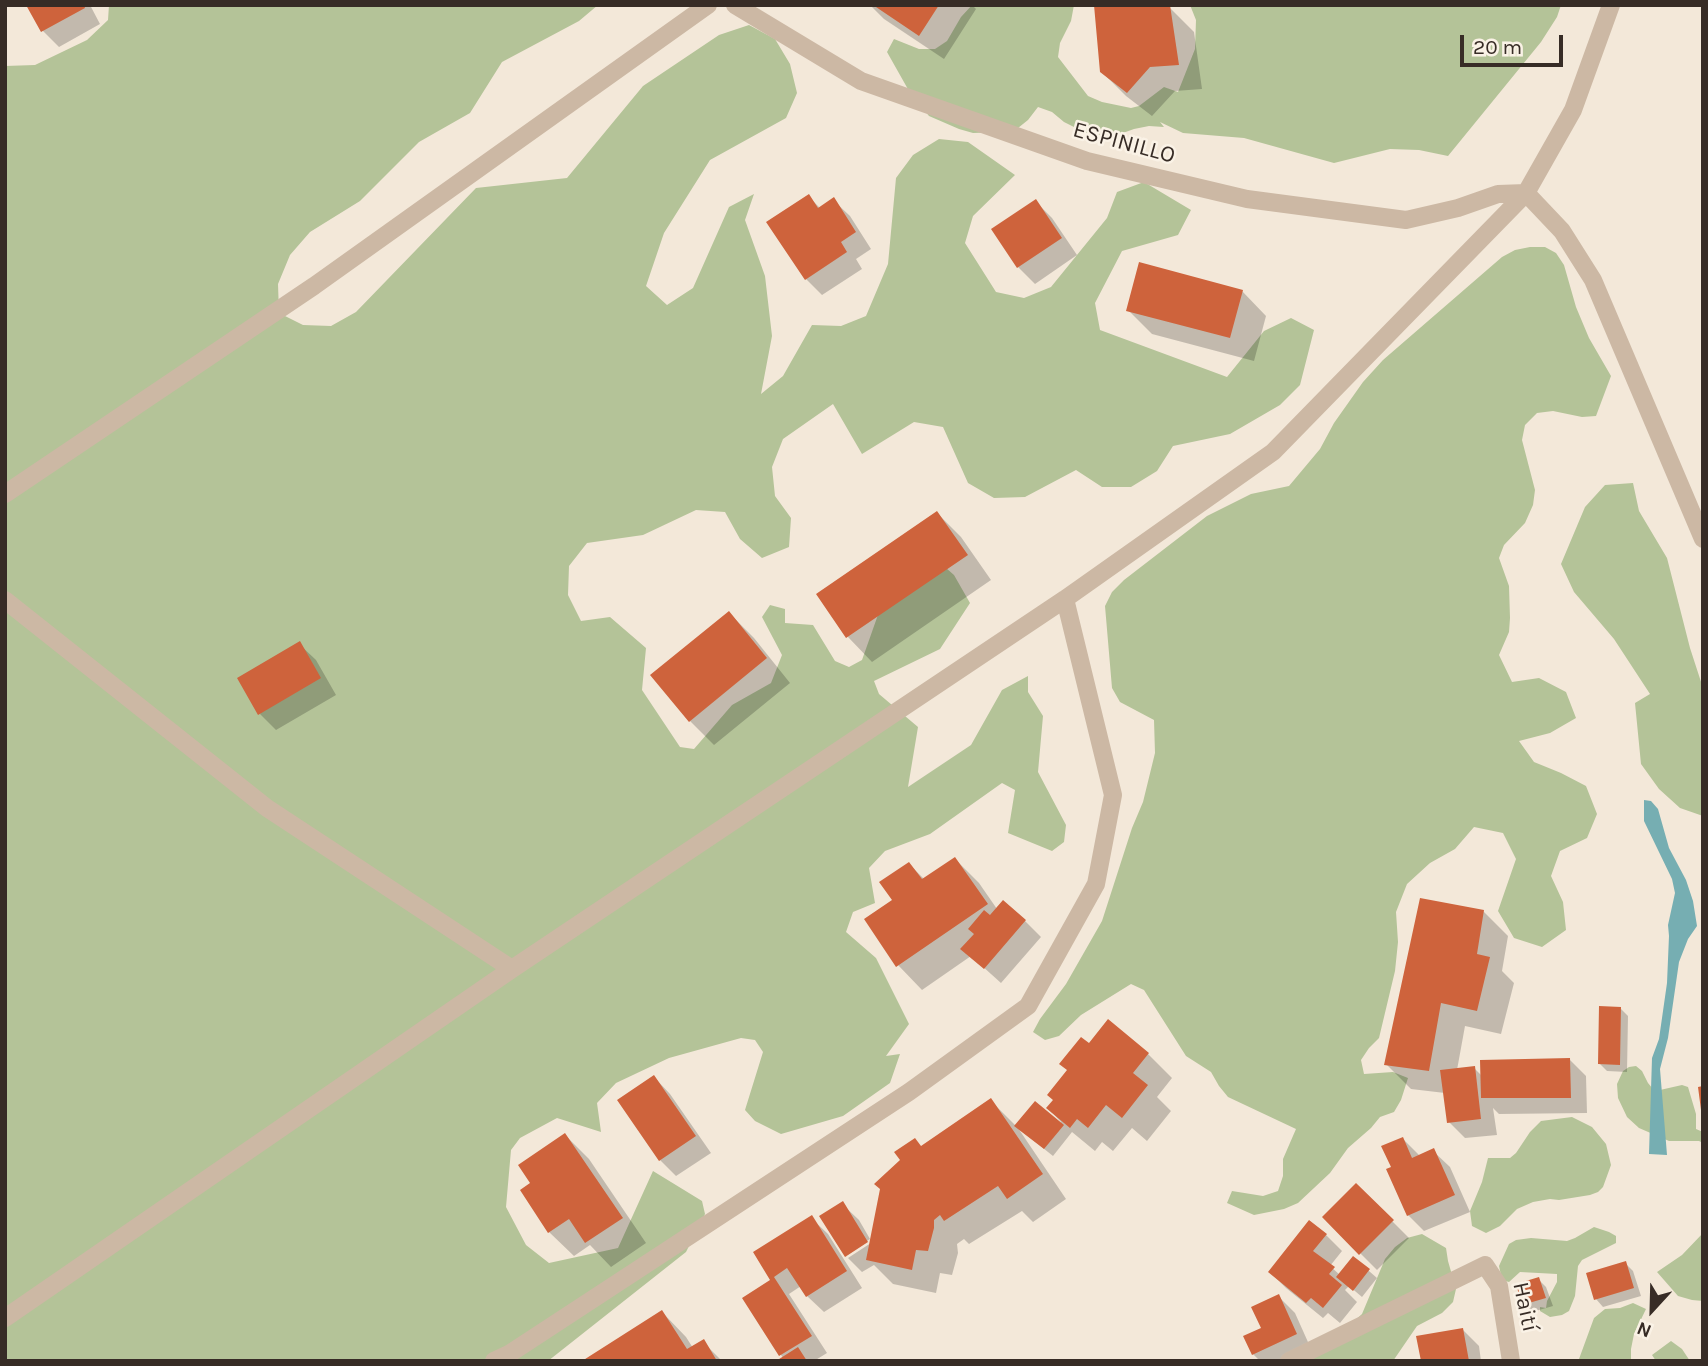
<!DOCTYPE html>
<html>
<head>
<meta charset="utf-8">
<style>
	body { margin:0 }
	#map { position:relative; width:1708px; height:1366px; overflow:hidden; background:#f3e8d9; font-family:Karla,sans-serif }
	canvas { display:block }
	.frame { position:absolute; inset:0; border:7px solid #372c26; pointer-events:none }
	.north { position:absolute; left:1617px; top:1275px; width:70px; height:70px; -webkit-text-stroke:5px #faf2e6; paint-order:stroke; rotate:202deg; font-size:19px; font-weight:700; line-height:28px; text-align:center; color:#372c26 }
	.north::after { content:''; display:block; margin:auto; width:24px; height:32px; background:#372c26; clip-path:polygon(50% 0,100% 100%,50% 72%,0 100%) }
	.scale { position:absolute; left:1460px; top:35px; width:103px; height:32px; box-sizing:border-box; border:4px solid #372c26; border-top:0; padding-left:9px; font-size:21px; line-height:24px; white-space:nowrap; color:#372c26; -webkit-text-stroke:5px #faf2e6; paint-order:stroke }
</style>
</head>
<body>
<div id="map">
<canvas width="1708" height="1366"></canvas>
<div class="frame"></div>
<div class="north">N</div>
<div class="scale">20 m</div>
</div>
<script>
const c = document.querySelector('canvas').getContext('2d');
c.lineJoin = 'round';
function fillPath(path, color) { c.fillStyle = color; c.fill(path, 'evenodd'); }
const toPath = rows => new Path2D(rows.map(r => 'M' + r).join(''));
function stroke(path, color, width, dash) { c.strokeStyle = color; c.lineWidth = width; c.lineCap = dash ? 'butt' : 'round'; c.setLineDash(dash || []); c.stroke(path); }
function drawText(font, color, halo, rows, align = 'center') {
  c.font = font + ' Karla,sans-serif'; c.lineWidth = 5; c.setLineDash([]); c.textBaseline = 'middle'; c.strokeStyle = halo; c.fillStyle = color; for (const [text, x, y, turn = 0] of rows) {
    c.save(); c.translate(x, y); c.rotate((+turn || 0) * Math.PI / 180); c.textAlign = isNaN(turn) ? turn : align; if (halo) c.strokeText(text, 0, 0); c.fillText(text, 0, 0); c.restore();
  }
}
const green = toPath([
	[109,5,598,5,579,21,502,62,470,113,419,142,360,201,310,232,290,255,278,284,279,313,303,325,331,326,356,312,476,188,567,178,643,86,719,35,749,25,775,39,790,64,797,93,786,118,710,160,664,233,646,286,667,305,693,288,729,207,754,194,745,220,765,276,772,336,761,394,783,376,812,325,841,326,866,316,888,264,896,178,913,155,939,139,968,142,1015,175,973,216,965,243,996,292,1024,298,1051,287,1107,218,1117,192,1144,182,1191,210,1178,235,1122,251,1095,303,1100,330,1227,377,1264,331,1291,318,1314,330,1300,385,1280,405,1230,434,1173,446,1157,471,1131,487,1102,487,1076,470,1025,497,994,498,968,483,943,427,914,422,862,454,833,404,783,439,772,467,775,496,791,518,789,547,762,558,740,539,725,512,696,510,643,535,587,543,569,566,568,595,581,621,610,617,646,648,642,690,680,747,694,749,732,705,771,683,782,655,762,617,770,605,785,609,785,623,813,625,835,661,849,667,862,660,897,561,921,546,954,575,970,603,940,649,874,681,879,694,918,727,908,787,971,745,1002,690,1028,676,1028,692,1043,716,1038,772,1066,825,1064,842,1052,851,1008,833,1015,790,1002,783,930,834,885,851,869,868,875,903,853,912,846,932,876,958,909,1024,886,1056,900,1054,890,1083,843,1116,781,1134,755,1121,745,1110,763,1052,755,1040,741,1038,669,1058,616,1083,597,1103,601,1132,557,1118,520,1138,511,1150,506,1207,526,1245,549,1263,618,1248,653,1171,702,1201,705,1214,686,1252,548,1361,5,1361,5,66,35,65,87,40,108,20],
	[972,5,1074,5,1071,21,1060,43,1058,57,1088,96,1102,102,1131,108,1139,106,1164,87,1178,92,1195,49,1196,20,1190,5,1561,5,1557,17,1541,42,1448,156,1419,150,1390,149,1334,163,1244,138,1183,133,1160,122,1164,127,1149,126,1134,129,1120,134,1090,135,1064,122,1052,112,1038,107,1028,120,1018,128,1004,132,973,133,959,129,929,116,909,91,887,52,894,39,919,49,935,49,947,41,961,17],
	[1530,247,1545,247,1556,253,1564,265,1576,307,1589,338,1611,376,1596,416,1582,417,1553,411,1537,413,1525,425,1522,440,1535,490,1533,505,1525,523,1504,545,1499,558,1509,586,1510,618,1509,632,1499,655,1512,682,1539,678,1566,692,1576,718,1550,733,1519,741,1534,762,1561,773,1586,786,1597,814,1587,838,1560,851,1551,876,1563,902,1566,930,1542,947,1514,938,1498,911,1516,859,1503,833,1474,827,1455,849,1430,863,1407,884,1396,912,1398,942,1395,971,1379,1038,1369,1048,1361,1060,1364,1074,1393,1072,1408,1078,1401,1100,1394,1112,1380,1117,1371,1128,1348,1148,1330,1173,1298,1203,1284,1209,1254,1215,1227,1203,1232,1191,1263,1196,1278,1191,1283,1176,1283,1159,1296,1129,1228,1097,1219,1086,1211,1072,1186,1056,1144,990,1131,984,1081,1015,1059,1036,1045,1040,1033,1032,1040,1019,1066,984,1102,921,1132,828,1143,802,1155,753,1154,720,1120,702,1112,688,1105,606,1112,592,1124,580,1207,516,1251,494,1289,486,1320,449,1334,423,1363,382,1383,360,1502,257,1515,250],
	[1633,483,1639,511,1667,558,1690,648,1703,688,1703,816,1680,808,1659,789,1641,764,1635,703,1650,694,1614,639,1574,592,1561,564,1585,507,1605,485],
	[1636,1066,1642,1071,1648,1083,1653,1089,1660,1090,1682,1085,1688,1087,1696,1114,1696,1129,1703,1132,1703,1143,1699,1141,1669,1141,1639,1128,1627,1117,1618,1098,1617,1084,1623,1071,1629,1067],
	[1572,1117,1592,1127,1606,1144,1611,1165,1603,1187,1598,1192,1590,1195,1559,1200,1550,1199,1533,1202,1517,1209,1500,1226,1486,1233,1472,1226,1470,1211,1482,1182,1488,1158,1510,1158,1516,1153,1530,1132,1541,1121],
	[1594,1227,1609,1232,1616,1236,1616,1243,1582,1260,1578,1266,1575,1296,1569,1311,1562,1315,1550,1317,1540,1311,1540,1307,1546,1308,1547,1301,1557,1282,1557,1274,1520,1272,1509,1282,1502,1280,1499,1266,1509,1244,1516,1240,1531,1238,1567,1241,1575,1238],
	[1703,1233,1703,1301,1692,1300,1678,1296,1657,1272,1682,1255],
	[1422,1234,1446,1248,1448,1261,1456,1289,1453,1302,1442,1313,1417,1326,1393,1361,1286,1361,1341,1333,1362,1314,1385,1259,1395,1247,1407,1238],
	[1633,1303,1646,1309,1634,1334,1631,1349,1631,1361,1574,1361,1579,1359,1594,1318,1605,1309,1620,1308],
	[1671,1341,1682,1349,1690,1361,1656,1361,1652,1355]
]);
const water = toPath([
	[1644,800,1651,801,1658,809,1669,848,1686,880,1693,901,1697,926,1688,939,1679,962,1668,1038,1660,1069,1667,1155,1649,1154,1652,1058,1659,1039,1667,983,1669,936,1668,925,1675,893,1672,879,1644,821]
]);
const shadow = toPath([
	[28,5,90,5,100,24,59,47,43,31],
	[870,5,972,5,976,9,944,59,884,19],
	[1169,7,1194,32,1202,89,1175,91,1152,116,1126,96,1101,71],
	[808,196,820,208,833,200,850,216,871,249,856,259,862,269,822,295,806,279],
	[1036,202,1052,218,1077,255,1035,284,1018,267,993,230],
	[1242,291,1266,316,1254,361,1152,334,1128,310],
	[937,513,961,537,991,580,872,662,848,637,818,595],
	[729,613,754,638,790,683,714,745,690,721],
	[299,644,316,660,336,695,276,730,260,714],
	[955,859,979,883,997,909,1025,921,1041,937,1001,983,971,956,922,990,898,965,894,901,909,864,925,880],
	[1483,911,1508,936,1502,971,1514,983,1501,1034,1465,1026,1457,1070,1474,1068,1482,1076,1570,1060,1586,1076,1587,1113,1499,1114,1493,1108,1497,1135,1465,1138,1449,1122,1445,1093,1411,1089,1386,1064],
	[1620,1008,1628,1016,1627,1072,1607,1071,1599,1063],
	[1089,1046,1148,1054,1172,1078,1157,1097,1171,1111,1147,1141,1132,1128,1113,1151,1102,1142,1095,1151,1072,1132,1053,1156,1018,1128,1066,1199,1033,1222,1022,1211,969,1244,964,1239,957,1244,958,1253,952,1275,940,1273,936,1293,893,1284,874,1265,862,1272,848,1258,877,1239,922,1147,990,1100,1016,1126,1060,1124,1061,1122,1048,1108],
	[654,1077,670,1094,711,1153,676,1176,660,1160],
	[565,1135,589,1159,646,1243,611,1267,590,1245,574,1256,549,1232,533,1184],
	[1403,1139,1420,1156,1433,1151,1450,1167,1470,1212,1424,1231,1408,1215,1393,1168],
	[1356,1185,1409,1238,1377,1270,1324,1217],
	[842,1204,859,1220,870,1239,847,1254,847,1258],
	[811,1218,828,1234,862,1288,824,1312,807,1296,801,1286,789,1294,827,1353,814,1361,779,1361,783,1358,744,1298,773,1281,755,1253],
	[1326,1235,1342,1251,1330,1266,1340,1275,1354,1258,1377,1278,1362,1297,1349,1286,1345,1290,1357,1302,1340,1323,1328,1313,1323,1318,1286,1288,1270,1272],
	[1625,1263,1633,1271,1641,1296,1603,1307,1596,1299],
	[1538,1279,1546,1287,1553,1306,1532,1312,1524,1304,1518,1285],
	[1278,1296,1295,1313,1312,1351,1291,1361,1260,1361,1253,1354],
	[662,1312,686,1337,693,1348,703,1342,722,1361,585,1361],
	[1463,1330,1479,1346,1481,1361,1422,1361]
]);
const building = toPath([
	[26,5,84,5,85,8,41,32],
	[873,5,939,5,919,36],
	[1094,5,1170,5,1179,65,1150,67,1127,93,1100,72],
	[809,194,818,208,834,197,856,232,841,242,847,252,805,280,766,222],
	[1036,199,1062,238,1017,268,991,229],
	[1139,262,1243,290,1230,338,1126,311],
	[937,511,968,555,846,638,816,594],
	[729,611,767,658,689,722,650,675],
	[300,641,321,678,258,715,237,678],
	[955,857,988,904,896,967,864,919,892,900,879,882,909,862,922,879],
	[1420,898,1484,910,1477,954,1490,957,1477,1011,1441,1003,1429,1071,1384,1065],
	[1003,900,1026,920,984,969,960,949,974,934,968,929,984,910,990,915],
	[1599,1006,1621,1007,1620,1065,1598,1064],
	[1108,1019,1149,1053,1133,1073,1148,1085,1122,1118,1106,1105,1088,1128,1077,1119,1070,1128,1046,1108,1053,1100,1047,1095,1067,1070,1059,1064,1081,1037,1089,1043],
	[1570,1058,1571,1098,1481,1098,1480,1060],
	[1475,1066,1481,1119,1447,1123,1440,1070],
	[654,1075,696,1136,659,1161,617,1100],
	[1703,1086,1703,1110,1701,1110,1698,1087],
	[991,1098,1043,1174,1007,1199,998,1186,944,1221,940,1215,934,1220,934,1228,928,1251,916,1250,912,1270,866,1260,880,1189,874,1184,900,1160,894,1152,915,1138,921,1146],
	[1035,1101,1064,1125,1044,1149,1014,1126],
	[565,1133,623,1218,585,1243,569,1219,548,1233,520,1190,530,1183,518,1165],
	[1403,1137,1412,1158,1434,1148,1455,1195,1407,1216,1386,1169,1391,1167,1381,1146],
	[1356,1183,1394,1220,1359,1255,1322,1217],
	[843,1201,868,1242,845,1257,819,1216],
	[812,1215,847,1271,806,1297,787,1268,774,1277,812,1336,779,1356,742,1298,770,1280,753,1252],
	[1309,1220,1327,1234,1313,1251,1335,1267,1329,1274,1342,1285,1323,1308,1311,1298,1306,1303,1268,1272],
	[1353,1256,1370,1269,1353,1291,1336,1277],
	[1626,1261,1634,1288,1594,1300,1586,1273],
	[1539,1277,1546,1298,1522,1305,1516,1284],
	[1279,1294,1297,1334,1252,1355,1243,1336,1261,1328,1251,1307],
	[662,1310,687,1349,704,1339,717,1361,582,1361],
	[1463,1328,1469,1361,1421,1361,1416,1336],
	[798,1347,807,1361,776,1361]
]);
const minor = toPath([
	[735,5,861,81,1087,161,1247,199,1406,220,1458,208,1498,194,1526,193,1562,231,1593,280,1703,539],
	[5,494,314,286,708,5],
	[5,600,267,808,512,969],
	[5,1318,512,969,1065,599,1273,452,1526,193,1573,110,1611,5],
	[494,1361,509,1354,909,1092,1028,1006,1096,884,1113,795,1065,599],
	[1289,1361,1485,1265,1499,1286,1511,1361]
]);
const streetNames = [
	["ESPINILLO",1124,143,15],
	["Haití",1525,1307,78]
];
fillPath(green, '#b4c398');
fillPath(water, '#76aeb2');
fillPath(shadow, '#0003');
fillPath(building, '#ce633c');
stroke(minor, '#ccb8a4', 18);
drawText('23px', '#372c26', '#faf2e6', streetNames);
</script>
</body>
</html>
